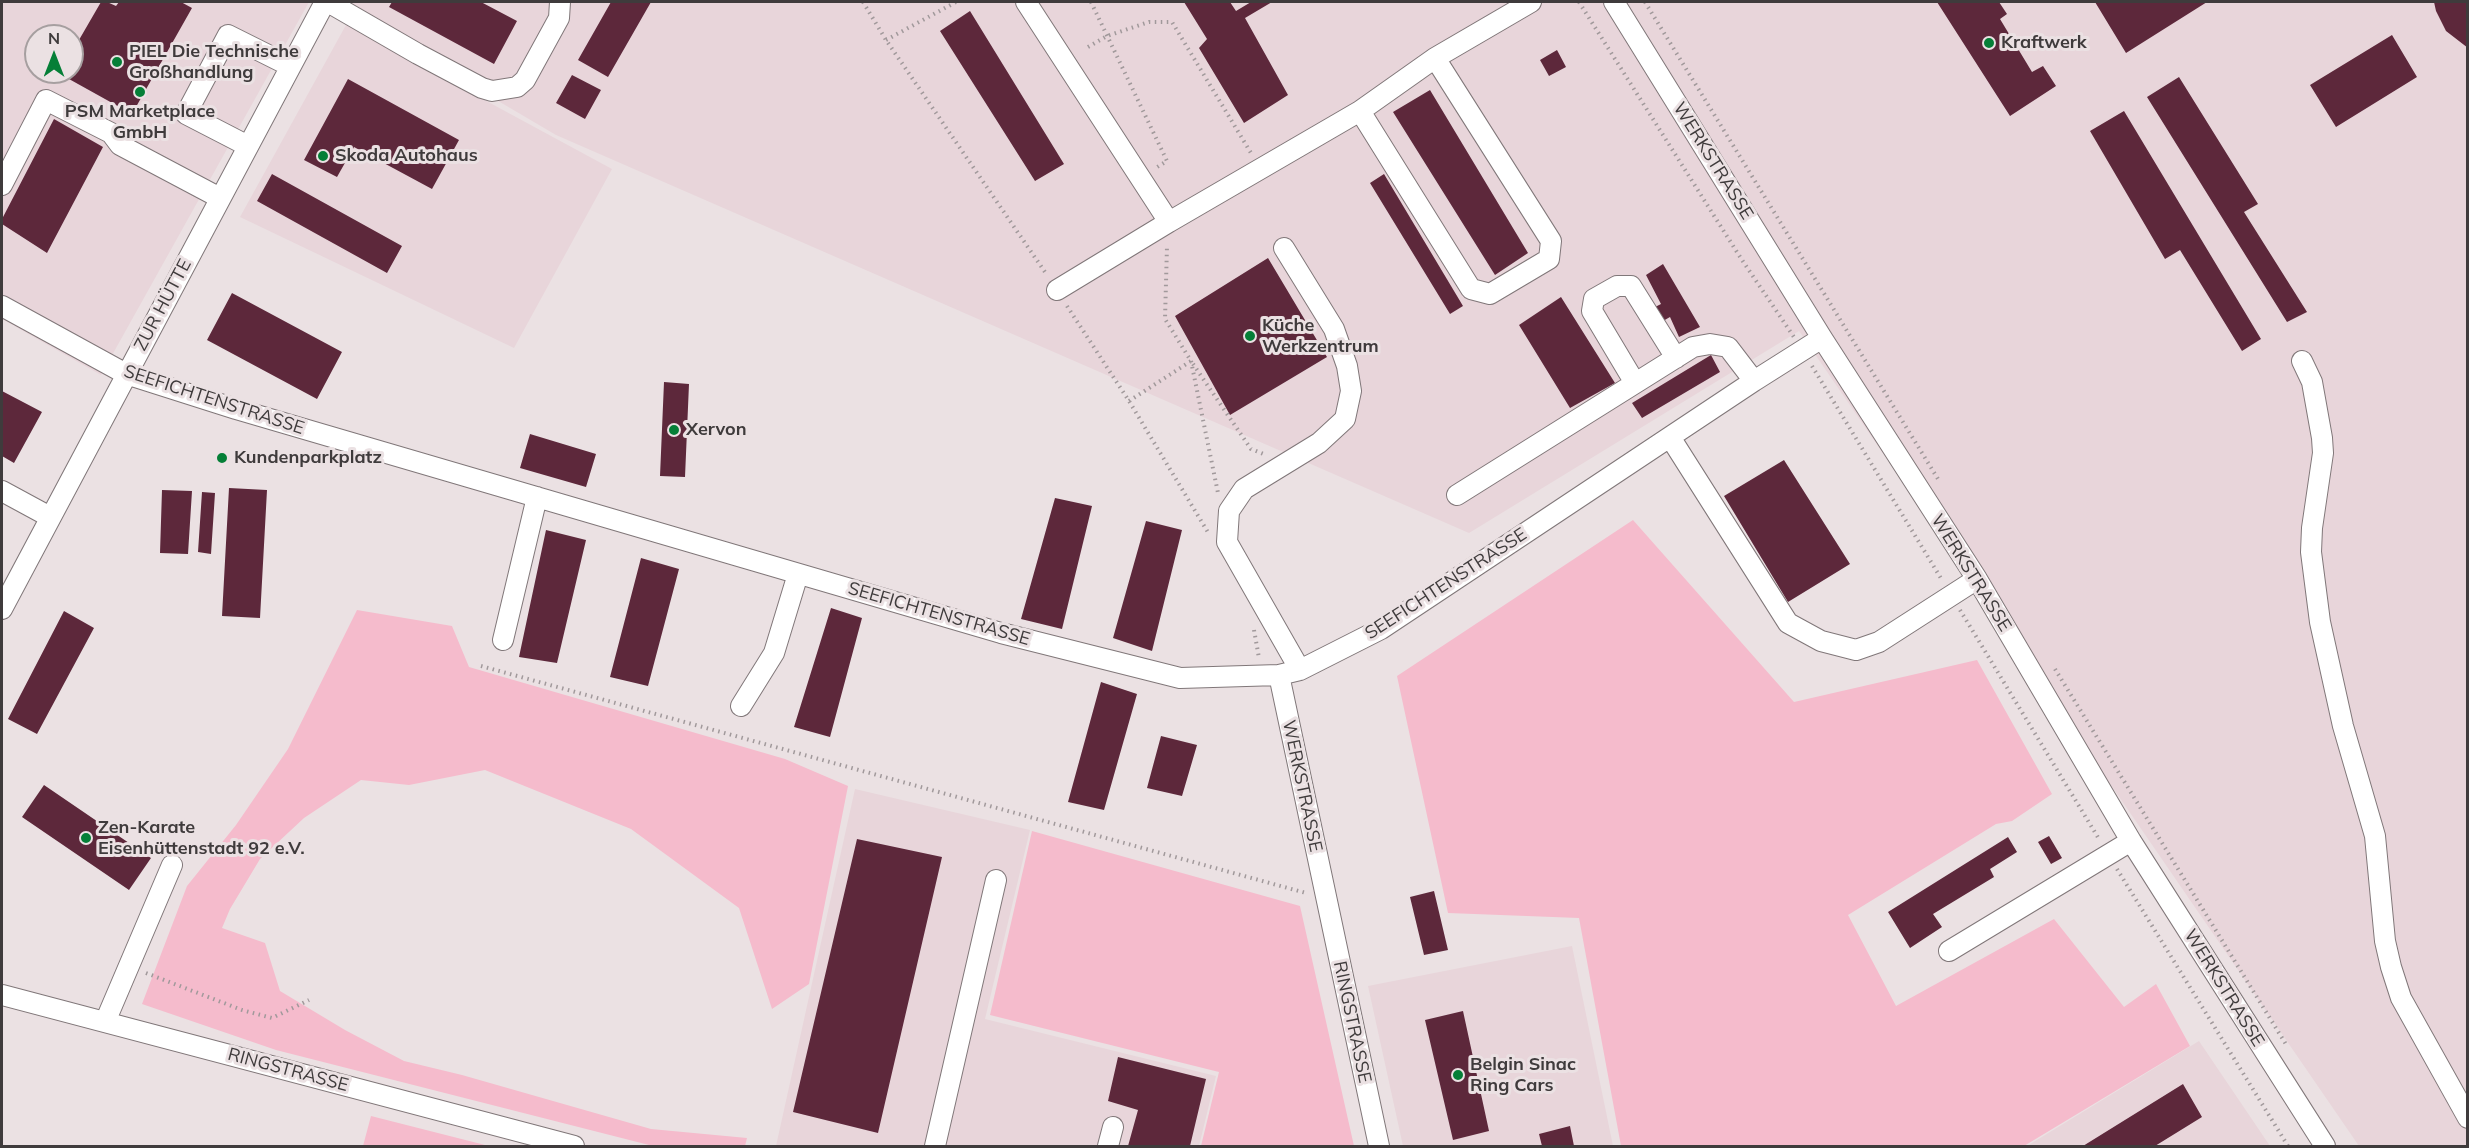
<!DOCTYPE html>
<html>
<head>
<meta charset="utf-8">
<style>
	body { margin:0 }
	#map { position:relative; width:2469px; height:1148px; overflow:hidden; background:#ebe1e3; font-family:Mulish,sans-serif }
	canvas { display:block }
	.frame { position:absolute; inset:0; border:3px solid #3f3b3c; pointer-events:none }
	.north { position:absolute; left:24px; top:24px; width:60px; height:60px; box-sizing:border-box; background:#ebe1e3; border:2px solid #a69fa0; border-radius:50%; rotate:0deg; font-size:16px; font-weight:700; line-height:24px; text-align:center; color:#3f3b3c }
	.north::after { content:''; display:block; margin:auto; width:21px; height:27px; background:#057f37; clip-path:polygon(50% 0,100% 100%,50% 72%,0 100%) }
</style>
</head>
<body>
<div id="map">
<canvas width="2469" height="1148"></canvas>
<div class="frame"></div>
<div class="north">N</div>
</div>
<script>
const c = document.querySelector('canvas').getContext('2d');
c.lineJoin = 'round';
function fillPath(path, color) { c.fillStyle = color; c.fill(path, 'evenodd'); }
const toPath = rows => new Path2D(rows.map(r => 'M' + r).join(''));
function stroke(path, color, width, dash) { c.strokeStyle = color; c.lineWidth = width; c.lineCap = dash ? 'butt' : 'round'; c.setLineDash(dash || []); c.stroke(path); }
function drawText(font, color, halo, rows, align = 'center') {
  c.font = font + ' Mulish,sans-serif'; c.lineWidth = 6; c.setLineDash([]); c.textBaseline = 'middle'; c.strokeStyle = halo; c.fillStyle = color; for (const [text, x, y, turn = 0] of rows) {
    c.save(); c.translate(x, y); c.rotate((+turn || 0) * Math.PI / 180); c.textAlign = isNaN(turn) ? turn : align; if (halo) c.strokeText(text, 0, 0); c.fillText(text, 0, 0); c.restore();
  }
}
const built = toPath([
	[2,2,309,2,101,375,2,319],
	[36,36,72,36,72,72,36,72],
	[330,2,2467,2,2467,1146,2359,1146,1799,331,1469,533,556,135],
	[346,25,612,169,514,348,240,217],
	[855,789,1030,830,985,1019,1216,1076,1199,1146,776,1146],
	[1572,946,1613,1146,1403,1146,1368,986],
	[2199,1041,2270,1146,2027,1146]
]);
const green = toPath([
	[1633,520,1794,702,1977,660,2052,794,2012,821,1996,824,1848,915,1896,1006,2054,919,2124,1007,2156,984,2190,1046,2024,1146,1621,1146,1579,918,1448,913,1397,676],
	[357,610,452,626,469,667,785,759,848,786,809,984,772,1009,739,908,631,829,485,770,409,785,361,780,304,818,260,859,230,909,222,928,265,943,280,991,345,1030,404,1061,462,1075,651,1129,747,1138,745,1146,653,1146,276,1050,142,1004,187,886,236,825,288,749],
	[1032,831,1300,906,1354,1146,1201,1146,1219,1072,990,1015],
	[371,1116,489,1146,363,1146]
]);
const building = toPath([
	[101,2,107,2,116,6,119,2,181,2,192,8,132,114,60,74,61,72,72,72,72,52],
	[392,2,481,2,517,21,494,64,389,7],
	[611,2,651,2,608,77,578,60],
	[1184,2,1230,2,1236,11,1251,2,1272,2,1245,18,1288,95,1244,123,1199,48,1207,39],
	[1937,2,1999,2,2007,14,2000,19,2032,72,2043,66,2056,86,2010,116],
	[2095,2,2207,2,2126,53],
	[2434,2,2468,2,2468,48,2446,31,2436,11],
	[970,11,1064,164,1035,181,940,31],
	[2392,35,2417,77,2336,127,2310,85],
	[1557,50,1566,67,1549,76,1540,60],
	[572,75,601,90,585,119,556,103],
	[2179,77,2258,204,2244,212,2307,312,2287,322,2147,97],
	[348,79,459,140,432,189,354,147,337,177,304,160],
	[1430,90,1528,253,1495,275,1393,112],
	[2124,111,2261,339,2242,351,2180,250,2165,259,2090,131],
	[54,119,103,147,47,253,2,224,2,219],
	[272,174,402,246,387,273,257,201],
	[1384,174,1463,306,1450,314,1370,183],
	[1268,258,1327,357,1230,415,1175,316],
	[1663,264,1700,327,1679,337,1670,317,1663,321,1655,307,1661,304,1646,275],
	[232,293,342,352,317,399,207,340],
	[1561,297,1615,383,1570,408,1519,325],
	[1711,355,1720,372,1642,418,1632,403],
	[664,382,689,384,685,477,660,476],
	[2,391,42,412,14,463,2,456],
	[530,434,596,454,586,487,520,468],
	[1784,460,1850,564,1788,602,1724,496],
	[229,488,267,490,260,618,222,616],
	[162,490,192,491,188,554,160,553],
	[202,492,215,493,211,554,198,552],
	[1055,498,1092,506,1062,629,1021,619],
	[1146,521,1182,530,1152,651,1113,638],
	[546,530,586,540,557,663,519,657],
	[641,558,679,569,648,686,610,677],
	[831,608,862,618,830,737,794,727],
	[64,611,94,628,37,734,8,719],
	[1101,682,1137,694,1104,810,1068,802],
	[1161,736,1197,745,1182,796,1147,788],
	[44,785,151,858,129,890,22,817],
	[2049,836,2062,858,2051,864,2038,842],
	[2008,837,2017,852,1990,869,1994,877,1933,914,1942,927,1910,948,1888,912],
	[857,839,942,857,878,1133,793,1112],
	[1434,891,1448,950,1424,955,1410,897],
	[1463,1011,1489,1131,1453,1140,1425,1020],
	[1118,1057,1206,1079,1190,1146,1128,1146,1138,1110,1108,1101],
	[2183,1084,2202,1117,2155,1146,2083,1146],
	[1570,1126,1574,1146,1542,1146,1539,1134]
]);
const path = toPath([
	[863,2,886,40,1047,275],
	[1091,2,1167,161,1154,169],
	[1579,2,1742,260,1794,337],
	[1645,2,1938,479],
	[886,40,956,2],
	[1088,47,1107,36,1149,22,1172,22,1251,153],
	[1067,306,1129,401,1209,534],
	[1191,361,1218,493],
	[1193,364,1251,449,1266,455],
	[1812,366,1942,580],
	[1129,401,1191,361,1165,319,1167,246],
	[1960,610,2099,839],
	[1254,630,1259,658],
	[481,666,1306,893],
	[2055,669,2287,1046],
	[2117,869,2288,1146],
	[146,973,242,1010,272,1018,309,1000]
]);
const minor = toPath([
	[328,2,418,54,482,88,492,91,517,87,525,80,559,18,560,2],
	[1026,2,1169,222,1360,111,1435,58,1531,2],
	[1614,2,1822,338,1977,579,2131,841,2325,1146],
	[1360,111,1471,289,1490,294,1549,259,1551,241,1435,58],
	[248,146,186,114,228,35,290,66],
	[2,185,46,100,111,133,120,145,220,198],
	[1284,248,1334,329,1347,366,1351,391,1345,419,1319,443,1244,489,1229,511,1227,542,1300,670],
	[1057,290,1169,222],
	[2,306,126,374,236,409,1001,633,1180,678,1279,675,1300,670,1381,629,1754,381,1822,338],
	[2302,361,2312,382,2322,438,2323,453,2312,528,2311,552,2320,622,2343,726,2375,836,2385,941,2391,967,2401,998,2468,1118],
	[1635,383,1592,311,1594,299,1617,286,1631,286,1676,358],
	[1670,437,1788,623,1821,641,1856,650,1879,642,1977,579],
	[2,491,50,517],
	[1457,495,1693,347,1710,344,1728,347,1754,381],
	[2,609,325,2],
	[503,640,537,497],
	[1279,675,1379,1146],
	[741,706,774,653,798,574],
	[1949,951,2131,841],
	[2,995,574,1146],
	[105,1022,172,865],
	[935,1146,996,880],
	[1108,1146,1113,1127]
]);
const markers = [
	[1989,43,6,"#057f37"],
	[117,62,6,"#057f37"],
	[140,92,6,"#057f37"],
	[323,156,6,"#057f37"],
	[1250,336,6,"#057f37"],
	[674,430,6,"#057f37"],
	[222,458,6,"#057f37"],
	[86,838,6,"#057f37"],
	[1458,1075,6,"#057f37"]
];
const poiNames = [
	["Kraftwerk",2001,43],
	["PIEL Die Technische",129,52],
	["Großhandlung",129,73],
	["PSM Marketplace",140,112,"center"],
	["GmbH",140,133,"center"],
	["Skoda Autohaus",335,156],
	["Küche",1262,326],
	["Werkzentrum",1262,347],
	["Xervon",686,430],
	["Kundenparkplatz",234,458],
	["Zen-Karate",98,828],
	["Eisenhüttenstadt 92 e.V.",98,849],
	["Belgin Sinac",1470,1065],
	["Ring Cars",1470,1086]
];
const streetNames = [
	["WERKSTRASSE",1713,161,58],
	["ZUR HÜTTE",163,305,-62],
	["SEEFICHTENSTRASSE",214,400,18],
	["WERKSTRASSE",1971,573,58],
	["SEEFICHTENSTRASSE",1446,584,-33],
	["SEEFICHTENSTRASSE",939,614,16],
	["WERKSTRASSE",1302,786,78],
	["WERKSTRASSE",2224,988,58],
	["RINGSTRASSE",1352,1022,78],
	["RINGSTRASSE",288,1070,15]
];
fillPath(built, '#e8d5da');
fillPath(green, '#f5bbcc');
fillPath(building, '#5d283b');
stroke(minor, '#807779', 22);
stroke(path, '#a1999b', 4, [1.5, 4.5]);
stroke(minor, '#fff', 20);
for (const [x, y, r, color] of markers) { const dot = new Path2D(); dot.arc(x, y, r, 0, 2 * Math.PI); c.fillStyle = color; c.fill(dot); stroke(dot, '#ebe1e3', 2); }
drawText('bold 18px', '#3f3b3c', '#ebe1e3', poiNames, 'left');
drawText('18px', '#3f3b3c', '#ebe1e3', streetNames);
</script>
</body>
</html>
